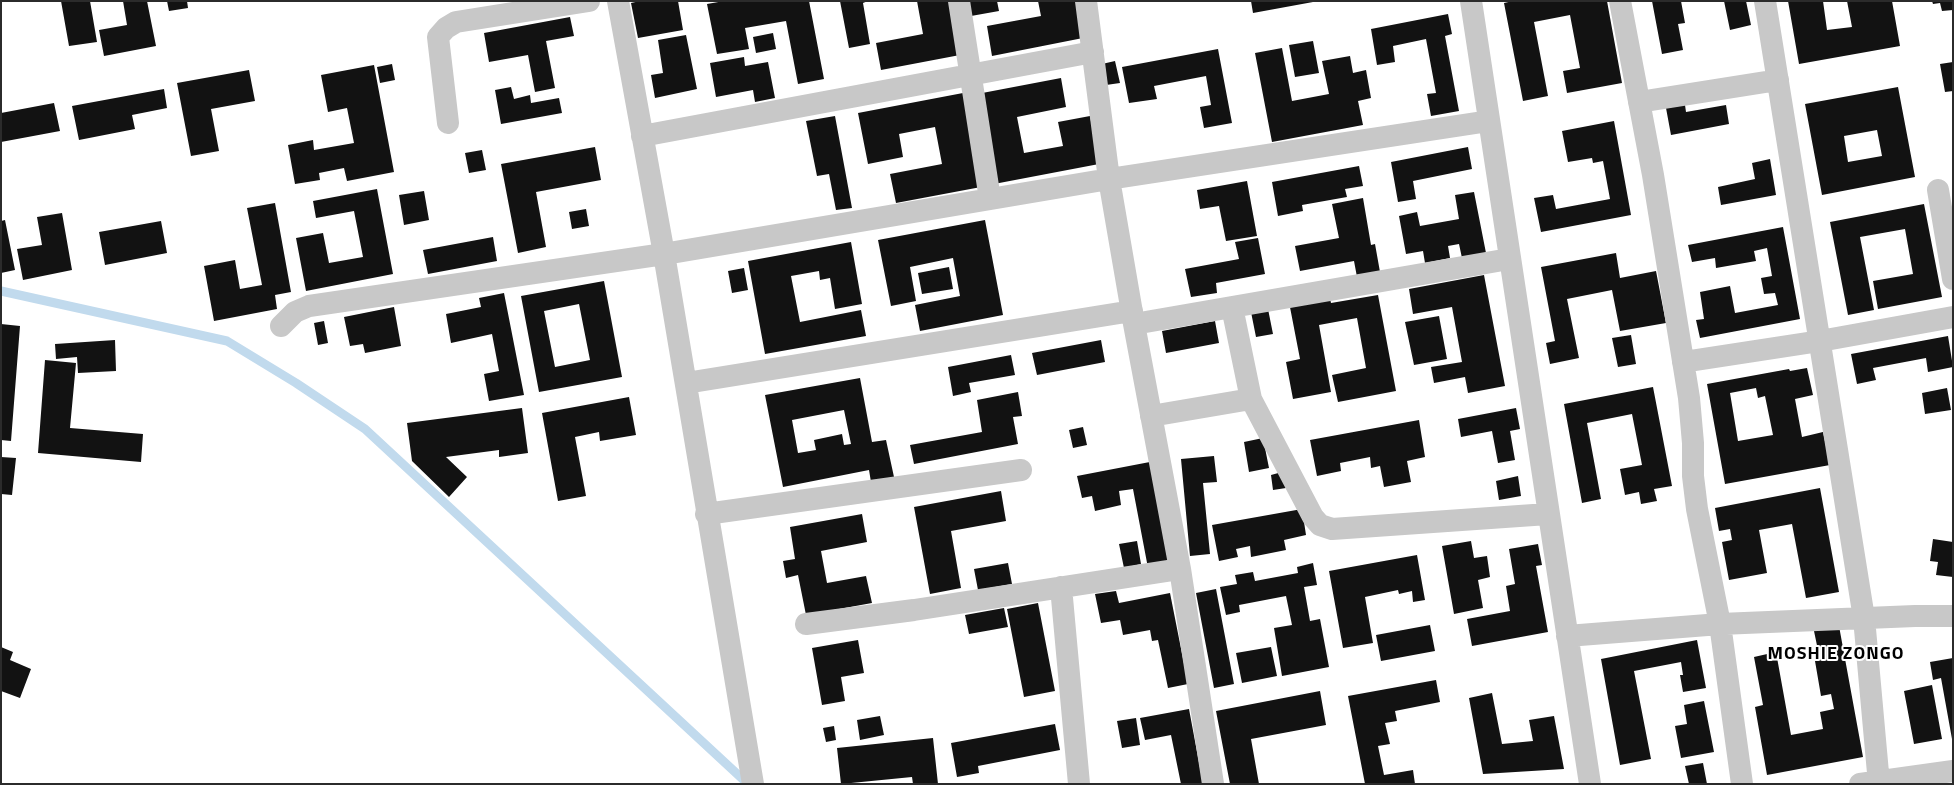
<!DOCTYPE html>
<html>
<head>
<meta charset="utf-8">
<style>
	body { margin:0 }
	#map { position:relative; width:1954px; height:785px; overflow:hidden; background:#fff; font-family:"Titillium Web",sans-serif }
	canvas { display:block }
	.frame { position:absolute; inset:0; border:2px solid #2b2b2b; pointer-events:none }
</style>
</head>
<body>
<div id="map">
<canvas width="1954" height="785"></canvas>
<div class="frame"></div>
</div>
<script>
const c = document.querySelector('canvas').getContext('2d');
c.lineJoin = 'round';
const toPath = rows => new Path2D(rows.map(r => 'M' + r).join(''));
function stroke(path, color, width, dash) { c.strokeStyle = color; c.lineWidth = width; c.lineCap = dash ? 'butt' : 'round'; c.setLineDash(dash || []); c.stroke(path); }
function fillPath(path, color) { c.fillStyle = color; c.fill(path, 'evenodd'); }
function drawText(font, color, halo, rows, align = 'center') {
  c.font = font + ' "Titillium Web",sans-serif'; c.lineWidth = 4; c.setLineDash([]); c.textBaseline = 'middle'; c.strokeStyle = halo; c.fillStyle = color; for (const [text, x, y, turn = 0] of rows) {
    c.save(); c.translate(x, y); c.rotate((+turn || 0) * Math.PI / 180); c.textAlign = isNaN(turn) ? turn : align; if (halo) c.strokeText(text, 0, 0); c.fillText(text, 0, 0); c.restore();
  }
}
const stream = toPath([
	[1,291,227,341,296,383,365,429,748,784]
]);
const building = toPath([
	[61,1,90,1,97,42,69,46],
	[123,1,147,1,156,46,104,56,99,30,127,25],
	[167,1,187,1,188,8,169,11],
	[640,1,678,1,683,30,638,38,631,3],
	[724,1,809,1,824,79,798,84,786,21,745,28,749,49,717,54,707,4],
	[840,1,868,1,863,3,870,44,849,48],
	[917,1,950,1,960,55,881,70,876,43,923,34],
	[968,1,997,1,999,11,971,16],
	[1038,1,1076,1,1083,38,992,56,987,26,1041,16],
	[1251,1,1313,1,1313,2,1253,13],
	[1513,1,1607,1,1622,83,1567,93,1563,71,1580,68,1570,15,1534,22,1548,96,1523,101,1504,3],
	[1652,1,1681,1,1685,23,1678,24,1683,50,1662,54],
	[1724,1,1746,1,1751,25,1730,30],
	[1788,1,1823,1,1827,30,1852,27,1847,1,1892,1,1900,46,1799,64],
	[1932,1,1953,1,1953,10,1942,11,1940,3,1933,4],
	[1448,14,1452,34,1445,36,1459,111,1431,116,1427,94,1436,93,1426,39,1393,46,1395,62,1377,65,1371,29],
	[570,17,574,36,546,41,555,88,535,92,528,55,489,62,484,33],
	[773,33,776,49,756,53,753,37],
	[686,35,697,89,655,98,651,75,663,73,658,40],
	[1313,41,1319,73,1295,77,1289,45],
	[1282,48,1292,101,1329,94,1322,61,1350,56,1353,73,1366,70,1371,98,1358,101,1363,125,1272,142,1255,53],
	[1218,49,1232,123,1204,128,1200,107,1211,105,1206,76,1154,86,1157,99,1129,103,1122,67],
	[744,57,745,66,768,62,775,98,755,102,753,90,716,97,710,63],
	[1115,61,1120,83,1106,85,1102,64],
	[1953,62,1953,91,1945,92,1940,64],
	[392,64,395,80,380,83,377,67],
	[374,65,394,172,347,181,344,168,319,173,320,180,295,184,288,145,313,140,314,150,354,143,347,108,328,112,321,75],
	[249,70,255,101,211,109,219,151,191,156,177,83],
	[1061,78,1066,107,1017,117,1024,153,1063,146,1058,122,1090,116,1099,164,994,184,977,94],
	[511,87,514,99,530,95,531,103,559,98,562,113,501,124,495,90],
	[1898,87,1915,177,1822,195,1805,104],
	[1877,130,1882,156,1848,162,1844,136],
	[164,89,167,108,132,115,135,129,79,140,72,106],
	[963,93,981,187,896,203,890,174,942,164,935,127,899,134,903,157,868,164,858,113],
	[54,103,60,131,1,142,1,113],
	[1685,105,1686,112,1726,105,1729,124,1671,135,1666,108],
	[835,116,852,208,836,210,829,174,817,176,806,121],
	[1614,121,1631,215,1541,232,1534,198,1553,195,1556,209,1610,199,1603,161,1593,163,1592,158,1568,162,1562,131],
	[595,147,601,180,536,192,546,247,518,253,501,164],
	[1468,147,1472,169,1413,181,1416,199,1398,202,1391,162],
	[482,150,486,170,469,173,465,153],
	[1770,159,1776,195,1721,205,1718,187,1755,179,1752,163],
	[1359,166,1363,186,1345,189,1347,197,1302,205,1303,211,1278,216,1272,182],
	[1247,181,1257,236,1226,241,1219,206,1200,209,1197,190],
	[377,189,393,274,306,291,296,238,323,233,329,263,363,257,354,211,316,218,313,201],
	[424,191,429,220,404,225,399,195],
	[1474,192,1486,253,1462,258,1459,244,1448,246,1450,258,1425,263,1423,251,1406,254,1399,216,1417,212,1420,226,1459,219,1455,195],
	[1363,198,1371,245,1375,244,1380,272,1357,277,1354,261,1300,271,1295,246,1339,238,1332,204],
	[275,203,291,292,275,295,277,309,214,321,204,266,235,260,240,289,262,285,247,208],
	[1924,204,1942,297,1878,309,1873,281,1913,274,1905,229,1860,237,1874,310,1848,315,1830,222],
	[586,209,589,226,572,229,569,212],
	[62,213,72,270,23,280,17,249,42,245,37,217],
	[5,220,15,270,1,273,1,221],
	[985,220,1003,315,920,331,915,305,960,296,953,258,910,267,916,301,891,306,878,240],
	[161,221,167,253,105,265,99,232],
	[1783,227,1800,319,1700,338,1696,320,1704,319,1700,292,1730,286,1735,313,1778,305,1775,293,1764,294,1761,278,1772,276,1767,248,1754,251,1756,261,1716,268,1715,258,1692,262,1688,245],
	[493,237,497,261,428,274,423,250],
	[1258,238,1265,274,1216,283,1217,293,1191,297,1185,269,1239,259,1235,242],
	[851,242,862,304,835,309,830,278,820,280,819,271,791,276,800,322,861,310,866,336,765,354,748,261],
	[1616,253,1620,278,1656,271,1666,323,1620,331,1612,290,1567,299,1579,358,1550,364,1546,343,1555,341,1541,267],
	[949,267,953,289,922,294,918,273],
	[744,268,748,290,732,293,728,271],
	[1484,275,1505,386,1468,393,1465,377,1434,383,1431,367,1462,362,1452,307,1413,314,1409,289],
	[604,281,622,377,539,392,521,296],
	[579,304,590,360,555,367,544,311],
	[504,293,524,395,489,401,484,374,499,371,492,334,451,343,446,314,481,307,479,298],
	[1329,294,1331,303,1378,295,1396,391,1338,402,1332,375,1366,368,1357,318,1319,325,1331,392,1293,399,1286,362,1300,359,1289,302],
	[394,307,401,346,365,353,363,344,350,346,344,317],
	[1268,309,1273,334,1256,337,1251,312],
	[1439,316,1447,359,1414,365,1405,322],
	[324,321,328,343,318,345,314,323],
	[1215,321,1219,343,1166,353,1162,331],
	[1,324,20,326,11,441,1,440],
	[1631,335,1636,364,1618,367,1612,338],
	[1948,336,1953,367,1928,372,1926,358,1873,368,1876,380,1857,384,1851,354],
	[115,340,116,371,78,373,77,357,56,359,55,344],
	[1101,340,1105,362,1037,375,1032,353],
	[1011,355,1015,375,969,383,971,392,953,396,948,367],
	[45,360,76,363,70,428,143,434,141,462,38,453],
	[1807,368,1813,395,1795,399,1802,437,1823,432,1830,465,1725,484,1707,384,1789,369,1790,371],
	[1756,388,1758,398,1765,396,1773,435,1738,441,1730,393],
	[860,378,872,442,886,440,894,477,871,482,869,470,783,487,765,395],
	[844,410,851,444,844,445,842,434,814,440,816,450,798,453,792,420],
	[1653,387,1672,486,1654,489,1657,501,1641,504,1639,492,1625,495,1620,469,1642,465,1632,414,1587,423,1601,499,1582,503,1564,404],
	[1947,388,1951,410,1925,414,1922,393],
	[1018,392,1022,416,1013,417,1018,444,914,464,910,445,982,432,977,400],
	[629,397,636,435,600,441,599,432,575,437,586,496,558,501,542,413],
	[522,408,528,453,499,457,499,450,446,457,467,477,449,497,412,461,407,423],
	[1516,408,1520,429,1510,431,1515,460,1498,463,1492,431,1461,437,1458,419],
	[1419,420,1425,457,1407,461,1411,482,1384,487,1380,466,1371,468,1370,457,1340,463,1341,471,1317,476,1310,440],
	[1083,427,1087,445,1073,448,1069,430],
	[1263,438,1269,468,1249,472,1244,442],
	[1214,456,1217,482,1203,483,1210,554,1190,556,1181,459],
	[1,457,16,458,12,495,1,494],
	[1155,461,1175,562,1148,568,1133,489,1119,491,1121,505,1095,511,1092,496,1082,498,1077,476],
	[1282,472,1286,488,1273,490,1271,475],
	[1518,476,1521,496,1499,500,1496,481],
	[1820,488,1839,592,1806,598,1792,524,1759,530,1767,573,1729,580,1722,542,1732,540,1730,529,1719,531,1715,508],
	[1001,491,1006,521,951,531,961,588,930,594,914,507],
	[1302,509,1306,535,1284,540,1286,550,1251,557,1250,546,1236,549,1238,557,1219,561,1212,525],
	[862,514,867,542,821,551,827,583,866,576,872,603,806,615,798,575,786,578,783,561,795,559,790,527],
	[1933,539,1953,542,1953,577,1936,575,1938,562,1930,561],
	[1137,541,1141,564,1124,568,1119,544],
	[1471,541,1474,558,1487,556,1490,577,1478,580,1483,608,1454,614,1442,546],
	[1538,544,1542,565,1536,566,1548,632,1472,646,1467,619,1510,611,1506,586,1515,584,1509,549],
	[1417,555,1425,600,1413,602,1412,591,1399,594,1398,590,1365,597,1373,643,1343,648,1329,571],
	[1008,563,1012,584,978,590,974,569],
	[1313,563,1317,585,1304,587,1310,621,1320,619,1329,667,1282,676,1274,628,1292,625,1286,596,1239,605,1240,612,1226,615,1220,587,1237,584,1235,575,1253,572,1255,581,1298,573,1297,567],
	[1216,589,1234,684,1214,688,1196,593],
	[1116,591,1119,603,1170,593,1188,684,1168,688,1158,640,1152,641,1150,630,1123,635,1120,620,1101,623,1095,594],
	[1038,603,1055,691,1024,697,1007,609],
	[1004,608,1008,627,969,634,965,615],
	[1430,625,1435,651,1381,661,1376,635],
	[1839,626,1863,757,1767,775,1755,707,1763,705,1754,657,1776,652,1791,735,1823,729,1820,712,1834,709,1831,694,1821,696,1815,661,1820,660,1814,631],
	[858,640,864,673,841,677,845,701,822,705,812,648],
	[1697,640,1706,688,1683,692,1680,675,1683,675,1681,662,1634,671,1651,759,1620,765,1601,659],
	[1,647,13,652,10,660,31,669,20,698,1,691],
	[1271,647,1277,676,1242,683,1236,653],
	[1953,658,1953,739,1952,739,1941,678,1933,680,1930,662],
	[1436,680,1440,702,1395,711,1397,721,1385,723,1390,744,1378,746,1384,775,1413,770,1415,784,1365,784,1348,696],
	[1932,685,1942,739,1914,744,1904,691],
	[1320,691,1326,725,1251,739,1259,784,1230,784,1216,711],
	[1492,693,1502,744,1533,741,1529,720,1554,716,1564,769,1483,774,1469,698],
	[1704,701,1714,752,1681,758,1675,726,1687,724,1684,705],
	[1189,709,1203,784,1181,784,1171,735,1145,740,1140,718],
	[880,716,884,735,860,740,857,720],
	[1136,718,1140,745,1122,748,1117,721],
	[1055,724,1060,750,978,766,979,773,957,777,951,743],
	[834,726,836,740,826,742,823,728],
	[933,738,938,784,913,784,912,777,841,784,837,748],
	[1703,763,1707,784,1689,784,1685,766]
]);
const minor = toPath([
	[618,1,664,254,753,784],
	[959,1,990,199],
	[1086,1,1109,179,1134,324,1180,569,1213,784],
	[1471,1,1590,784],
	[1620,1,1653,175,1689,398,1693,443,1693,476,1697,509,1720,624,1742,784],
	[1765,1,1864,618,1879,784],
	[1639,102,1778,80],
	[448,123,438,37,446,28,456,22,589,1],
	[642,136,1093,52],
	[1938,190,1953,279],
	[1232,307,1251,399],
	[1134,324,1509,259],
	[281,326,295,312,309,306,664,254,1109,179,1489,121],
	[1683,362,1820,341,1953,317],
	[686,383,1132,311],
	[1151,416,1251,399,1313,517,1320,525,1332,529,1548,514],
	[706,514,1021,470],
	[1061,587,1079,784],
	[806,624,914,610,1180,569],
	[1567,636,1720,624,1915,616,1953,616],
	[1860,784,1953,771]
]);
const districtNames = [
	["MOSHIE ZONGO",1836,655]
];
stroke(stream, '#c1daed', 9);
fillPath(building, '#121212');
stroke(minor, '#c8c8c8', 22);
c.letterSpacing = '1px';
drawText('bold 18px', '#000', '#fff', districtNames);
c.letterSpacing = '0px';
</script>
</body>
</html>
